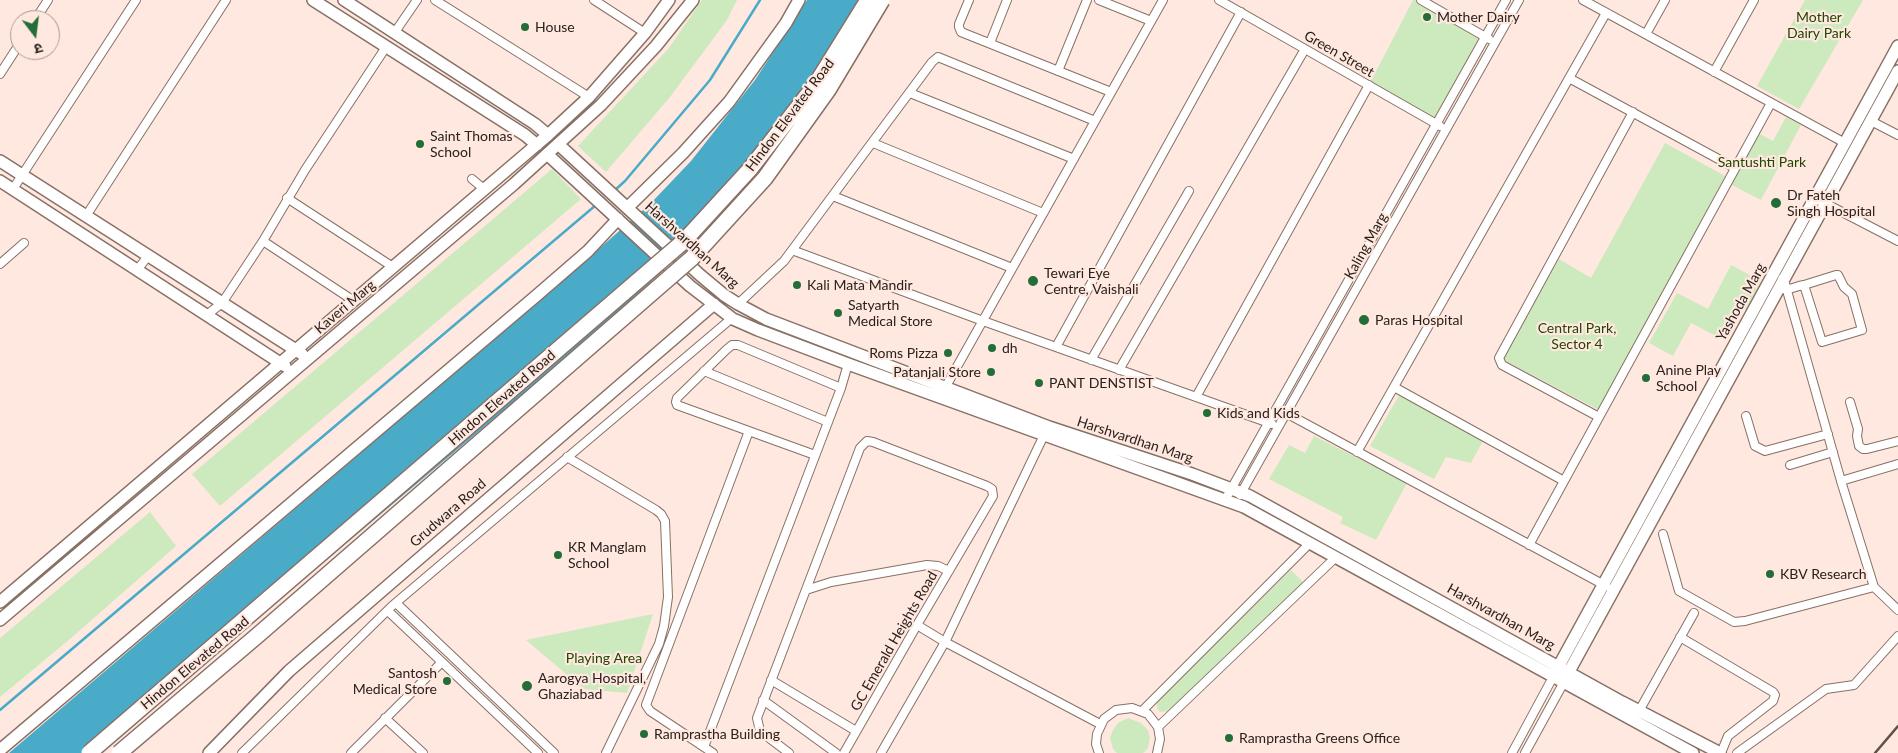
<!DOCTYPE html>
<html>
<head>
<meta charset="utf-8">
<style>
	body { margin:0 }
	#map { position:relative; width:1898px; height:753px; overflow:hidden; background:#ffe8df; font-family:Lato,"Noto Sans Devanagari",sans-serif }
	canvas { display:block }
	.north { position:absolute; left:10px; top:10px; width:50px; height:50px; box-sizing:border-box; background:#ffe8df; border:1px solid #aa9891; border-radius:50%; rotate:165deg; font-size:14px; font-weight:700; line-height:20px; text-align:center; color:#2a201c }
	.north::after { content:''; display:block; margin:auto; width:18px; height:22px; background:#246c38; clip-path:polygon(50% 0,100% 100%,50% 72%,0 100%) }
</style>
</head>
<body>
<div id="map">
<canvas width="1898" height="753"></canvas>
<div class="north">उ</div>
</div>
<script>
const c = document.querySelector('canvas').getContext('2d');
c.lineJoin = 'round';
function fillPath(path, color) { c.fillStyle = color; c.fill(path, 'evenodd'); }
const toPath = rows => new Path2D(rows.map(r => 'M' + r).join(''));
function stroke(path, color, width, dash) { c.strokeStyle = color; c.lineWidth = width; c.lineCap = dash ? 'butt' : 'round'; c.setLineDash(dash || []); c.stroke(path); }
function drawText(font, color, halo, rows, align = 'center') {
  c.font = font + ' Lato,sans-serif'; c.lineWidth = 4.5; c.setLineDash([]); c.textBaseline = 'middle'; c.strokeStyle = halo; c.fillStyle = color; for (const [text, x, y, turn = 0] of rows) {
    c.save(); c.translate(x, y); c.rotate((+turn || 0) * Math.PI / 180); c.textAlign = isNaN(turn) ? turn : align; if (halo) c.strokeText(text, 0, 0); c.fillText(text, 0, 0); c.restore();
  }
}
const green = toPath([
	[702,0,737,0,727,20,670,97,606,172,578,146,669,48],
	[1413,0,1421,0,1485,37,1436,124,1369,85],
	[1805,0,1863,0,1799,109,1757,86],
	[1786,117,1801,125,1761,200,1730,184,1758,133,1773,141],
	[1665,143,1725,176,1599,410,1502,359,1559,259,1591,278],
	[552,169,581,199,220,506,192,474],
	[1731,265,1761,281,1746,310,1735,304,1718,337,1691,323,1673,356,1649,343,1677,293,1708,309],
	[1401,392,1485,437,1471,463,1446,457,1434,479,1370,446],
	[1314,436,1407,483,1376,540,1340,523,1343,517,1269,479,1289,445,1305,453],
	[150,512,176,546,70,639,0,697,0,638],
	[1291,570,1304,583,1170,711,1160,712,1157,708,1157,702,1159,699],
	[653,614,627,693,584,689,526,640],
	[1128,718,1141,723,1148,730,1150,738,1148,748,1143,753,1117,753,1113,749,1110,738,1113,730,1118,723]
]);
const water = toPath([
	[807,0,869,0,825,78,708,230,587,340,98,753,9,753,567,277,651,203,691,161,755,80]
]);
const stream = toPath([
	[614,191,625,181,710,80,760,0],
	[0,710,596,205]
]);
const street = toPath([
	[435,0,589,97],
	[594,0,645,33],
	[969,0,959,24,959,27,961,32,1111,92],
	[1099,0,1151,21],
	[1219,0,1440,126],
	[1421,0,1489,39],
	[1583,0,1845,143],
	[35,20,48,0],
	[395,32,417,0],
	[1646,34,1665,0],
	[990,43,1007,0],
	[1058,71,1087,0],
	[1714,72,1754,0],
	[0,74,20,43],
	[1569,78,1735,168],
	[910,93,1074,159],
	[1871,121,1898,135],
	[873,143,1043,213],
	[472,179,485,190],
	[13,189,136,0],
	[833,196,1012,268],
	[287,198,393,267],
	[1815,198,1898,241],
	[86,216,226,0],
	[263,241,354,301],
	[792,250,983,321,1272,424],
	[0,264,24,243],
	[138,269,148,256],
	[1782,279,1784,280,1841,481,1874,587,1898,610],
	[1786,290,1799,286,1804,285,1836,275,1838,275,1844,287,1852,294,1862,330,1822,342,1804,285],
	[738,304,784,261,932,62,938,57,1095,121],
	[208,314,222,303,263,241,305,170,386,47],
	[1056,347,1241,12],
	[1091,360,1189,191],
	[1119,370,1305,49],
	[704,371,828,422],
	[1394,387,1564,481],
	[945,388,1163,0],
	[1196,397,1369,85],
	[1850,402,1858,429,1857,436,1859,446,1863,449,1867,449,1898,441],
	[1286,413,1606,586],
	[1746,416,1755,446,1765,451,1828,434],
	[1599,417,1502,365,1499,358,1633,112],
	[1357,452,1606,13],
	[815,455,677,405,676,402,677,398,726,350,732,345,738,345,841,388],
	[567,457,656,510,661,514,665,521,668,597,664,626,659,644,606,753],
	[1790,465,1833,452],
	[1841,481,1898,464],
	[1240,495,1519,0],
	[1225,500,1506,0],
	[1663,534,1679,591,1734,622,1745,621,1874,587],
	[1529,545,1771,103],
	[806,590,831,582,927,565,938,566,949,571],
	[396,603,554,753],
	[388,611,538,753],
	[917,625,945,642,1100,724],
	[1680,637,1773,692,1775,695,1773,701,1728,736,1721,753],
	[771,680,856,731],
	[763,700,836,753],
	[1142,711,1309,544],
	[1639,711,1694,613],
	[385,718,423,753],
	[1158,727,1335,558],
	[704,747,841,388,848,364],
	[242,753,392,606,732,318],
	[351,753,442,662],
	[713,753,650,711,646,705,749,431],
	[789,753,760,731,757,718,860,448,867,441,873,442,987,486,992,489,993,496,917,625,844,753],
	[881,753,945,642,1045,433],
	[1099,753,1096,744,1097,734,1104,719,1116,710,1132,708,1148,714,1158,727,1160,739,1157,753],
	[1512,753,1553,677],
	[1525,753,1564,682],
	[1737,753,1826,689,1854,685,1898,636]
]);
const secondary = toPath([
	[313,0,525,135,537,145],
	[344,0,535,124,548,135],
	[558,144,700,275,724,295,738,304,766,319,1049,427,1192,474,1250,496,1622,702,1720,753],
	[547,154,690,286,733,319,758,330,848,364,1244,507,1693,753],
	[0,161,302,354],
	[0,181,285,366],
	[628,207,683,153,729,102,786,23,799,0],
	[0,602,548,135,589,97,645,33,669,0],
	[0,620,514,184,601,105,656,46,693,0],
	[1555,673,1898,46],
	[1566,677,1898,71],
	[0,750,536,296,588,251,618,219],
	[209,753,289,671,714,304]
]);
const rail = toPath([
	[1875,753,1898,726]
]);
const highwayBridge = toPath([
	[89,753,684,241,750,169,816,84,868,0],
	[119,753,258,635,692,258,765,178,828,90,882,0]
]);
const markers = [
	[1427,17,5,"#246c38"],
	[525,27,5,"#246c38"],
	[420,144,5,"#246c38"],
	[1776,203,6,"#246c38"],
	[1033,281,6,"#246c38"],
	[797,285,5,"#246c38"],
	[838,313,5,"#246c38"],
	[1364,320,6,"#246c38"],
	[992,348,5,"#246c38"],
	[948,353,5,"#246c38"],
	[991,372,5,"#246c38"],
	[1646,378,5,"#246c38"],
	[1039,383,5,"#246c38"],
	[1207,413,5,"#246c38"],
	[558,555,5,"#246c38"],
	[1770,574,5,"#246c38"],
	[447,681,5,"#246c38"],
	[527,686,6,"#246c38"],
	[644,734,5,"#246c38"],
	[1229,738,5,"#246c38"]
];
const poiNames = [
	["Mother Dairy",1437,17],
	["House",535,27],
	["Saint Thomas",430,136],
	["School",430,152],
	["Dr Fateh",1787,195],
	["Singh Hospital",1787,211],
	["Tewari Eye",1044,273],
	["Centre, Vaishali",1044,289],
	["Kali Mata Mandir",807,285],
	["Satyarth",848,305],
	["Medical Store",848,321],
	["Paras Hospital",1375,320],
	["dh",1002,348],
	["Roms Pizza",938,353,"right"],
	["Anine Play",1656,370],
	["School",1656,386],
	["Patanjali Store",981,372,"right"],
	["PANT DENSTIST",1049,383],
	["Kids and Kids",1217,413],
	["KR Manglam",568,547],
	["School",568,563],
	["KBV Research",1780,574],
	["Santosh",437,673,"right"],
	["Medical Store",437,689,"right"],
	["Aarogya Hospital,",538,678],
	["Ghaziabad",538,694],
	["Ramprastha Building",654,734],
	["Ramprastha Greens Office",1239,738]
];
const parkNames = [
	["Mother",1819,17],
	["Dairy Park",1819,33],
	["Santushti Park",1762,162],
	["Central Park,",1577,328],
	["Sector 4",1577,344],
	["Playing Area",604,658]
];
const streetNames = [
	["Green Street",1339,54,30],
	["Hindon Elevated Road",790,115,-53],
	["Harshvardhan Marg",692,245,42],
	["Kaling Marg",1366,246,-61],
	["Yashoda Marg",1741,302,-61],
	["Kaveri Marg",345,307,-40],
	["Hindon Elevated Road",502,398,-41],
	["Harshvardhan Marg",1135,440,18],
	["Grudwara Road",448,513,-41],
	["Harshvardhan Marg",1501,617,29],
	["GC Emerald Heights Road",894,641,-60],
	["Hindon Elevated Road",195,663,-40]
];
fillPath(green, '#cceabd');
fillPath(water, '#49abc7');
stroke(stream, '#49abc7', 2.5);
stroke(street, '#887065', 10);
stroke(secondary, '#887065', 14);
stroke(street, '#fff', 8);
stroke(secondary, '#fff', 11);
stroke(rail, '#5e514c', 2.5);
stroke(highwayBridge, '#887065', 18, []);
stroke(highwayBridge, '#fff', 15);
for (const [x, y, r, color] of markers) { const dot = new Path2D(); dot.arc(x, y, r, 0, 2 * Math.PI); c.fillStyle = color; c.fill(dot); stroke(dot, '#ffe8df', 2); }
drawText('14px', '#2a201c', '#ffe8df', poiNames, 'left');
drawText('14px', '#214600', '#ffe8df', parkNames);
drawText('14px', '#2a201c', '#ffe8df', streetNames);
</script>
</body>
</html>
